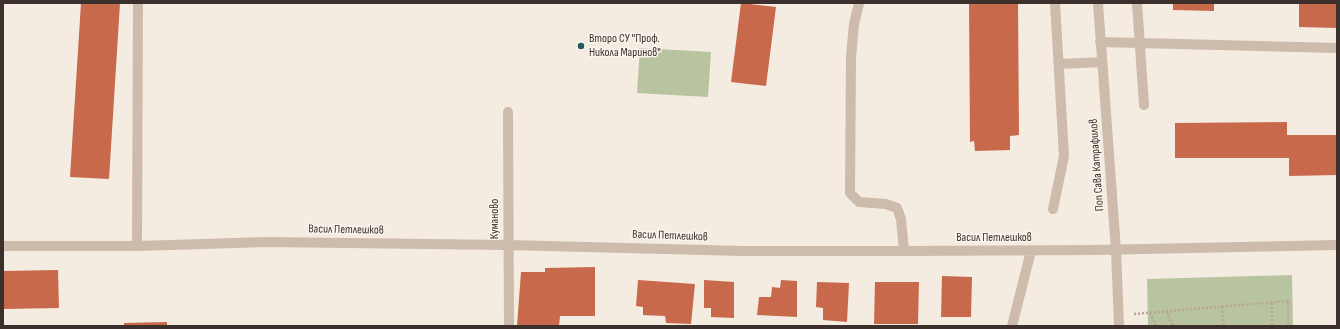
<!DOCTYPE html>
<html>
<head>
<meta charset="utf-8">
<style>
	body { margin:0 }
	#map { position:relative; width:1340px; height:329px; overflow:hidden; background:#f4ebe1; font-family:"Sofia Sans Condensed",sans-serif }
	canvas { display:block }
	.frame { position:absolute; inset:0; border:4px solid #3b302b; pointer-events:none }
</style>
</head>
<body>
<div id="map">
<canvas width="1340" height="329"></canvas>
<div class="frame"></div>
</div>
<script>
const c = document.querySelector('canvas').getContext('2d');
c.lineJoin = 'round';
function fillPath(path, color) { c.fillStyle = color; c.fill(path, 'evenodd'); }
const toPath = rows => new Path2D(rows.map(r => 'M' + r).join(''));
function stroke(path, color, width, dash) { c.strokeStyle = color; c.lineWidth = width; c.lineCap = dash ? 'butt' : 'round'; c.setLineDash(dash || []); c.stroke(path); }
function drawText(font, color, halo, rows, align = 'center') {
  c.font = font + ' "Sofia Sans Condensed",sans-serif'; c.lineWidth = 3; c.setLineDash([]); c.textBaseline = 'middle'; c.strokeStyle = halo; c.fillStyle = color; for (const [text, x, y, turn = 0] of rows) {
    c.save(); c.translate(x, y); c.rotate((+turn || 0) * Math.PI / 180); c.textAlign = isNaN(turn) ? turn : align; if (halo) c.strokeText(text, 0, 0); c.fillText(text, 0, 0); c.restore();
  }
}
const green = toPath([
	[640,48,711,52,708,97,637,93],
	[1292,275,1293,326,1148,326,1147,279]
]);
const building = toPath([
	[81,3,120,3,109,179,70,177],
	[741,3,776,7,766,86,731,82],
	[969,3,1018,3,1019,135,1010,136,1010,150,975,151,974,141,970,142],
	[1173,3,1214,3,1214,11,1173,10],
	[1299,3,1337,3,1337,28,1299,27],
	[1287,122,1287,135,1337,135,1337,175,1289,176,1289,158,1175,158,1175,123],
	[595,267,595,316,560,316,559,326,517,326,521,272,545,272,545,268],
	[58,270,59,308,3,309,3,271],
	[942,276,972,277,971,317,941,317],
	[638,280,695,284,691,324,666,323,665,316,643,315,643,307,636,306],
	[704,280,734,282,734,318,711,317,711,308,704,308],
	[781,280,797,281,797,317,757,315,759,297,771,297,772,287,780,288],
	[817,282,849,283,847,322,823,320,823,308,816,307],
	[875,282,919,282,918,324,874,324],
	[167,322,167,326,124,326,124,323]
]);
const path = toPath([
	[1272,303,1272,326],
	[1222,307,1224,326],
	[1167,312,1173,326],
	[1150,313,1156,326],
	[1134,314,1288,301,1288,326]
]);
const minor = toPath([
	[859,3,854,24,851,57,850,193,859,202,886,204,897,208,901,219,904,251],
	[1098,3,1116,250,1119,326],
	[1137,3,1144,105],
	[1100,42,1337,48],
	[1059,64,1102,62],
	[508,112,509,326],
	[1053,209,1064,156,1055,3],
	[3,246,137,246,267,242,508,245,743,251,904,251,1094,250,1337,245],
	[137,246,138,3],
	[1012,326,1031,251]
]);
const markers = [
	[581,46,4,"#1f5a5e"]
];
const poiNames = [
	["Второ СУ \"Проф.",589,39],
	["Никола Маринов\"",589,53]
];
const streetNames = [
	["Поп Сава Катрафилов",1097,165,-94],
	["Куманово",495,219,-90],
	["Васил Петлешков",346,230,1],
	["Васил Петлешков",670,236,2],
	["Васил Петлешков",994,238]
];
fillPath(green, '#b8c4a0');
fillPath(building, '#c8694b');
stroke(path, '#b9a596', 2.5, [2, 2]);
stroke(minor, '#cdbbac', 10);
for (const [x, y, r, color] of markers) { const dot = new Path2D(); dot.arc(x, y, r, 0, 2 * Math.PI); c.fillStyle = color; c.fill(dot); stroke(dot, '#fbf5ee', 1.5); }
drawText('12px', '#3b302b', '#fbf5ee', poiNames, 'left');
drawText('12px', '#3b302b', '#fbf5ee', streetNames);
</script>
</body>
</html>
